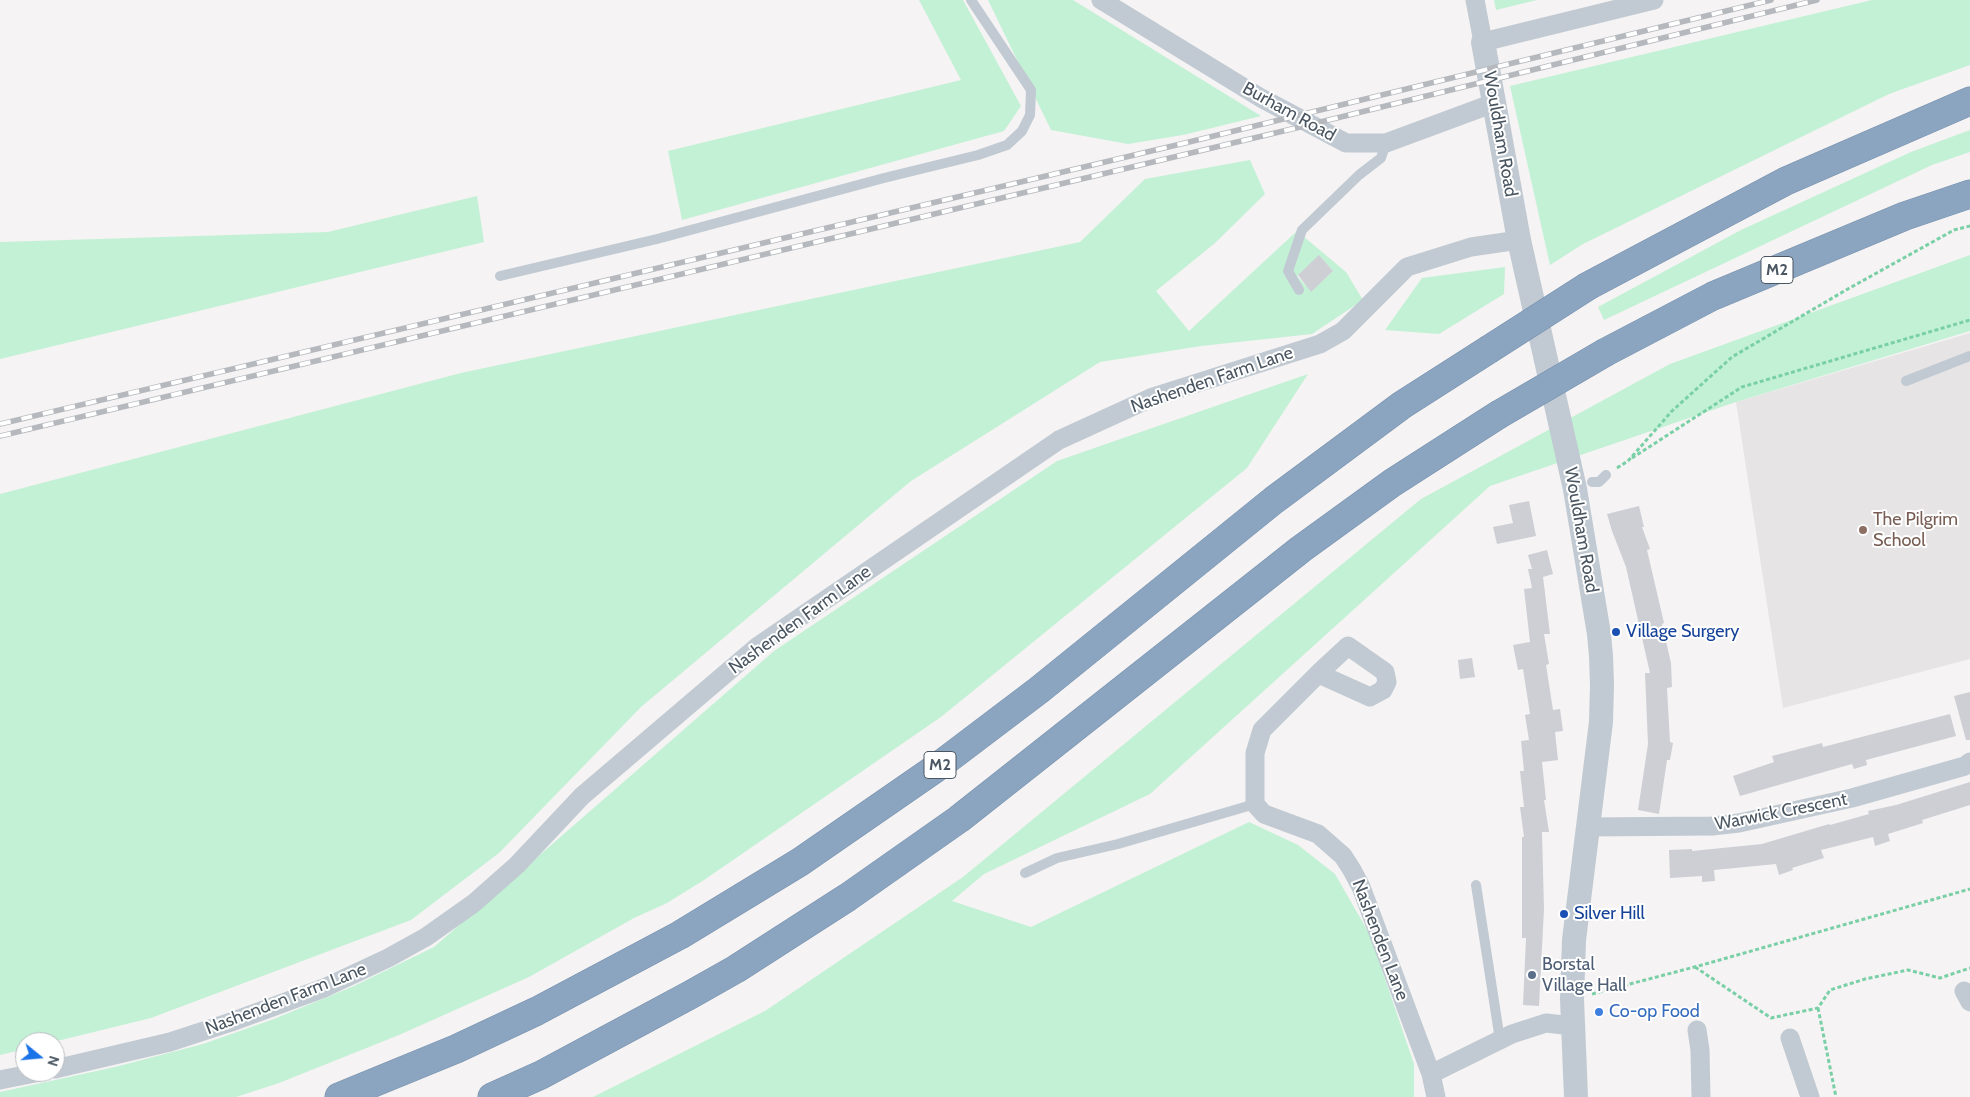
<!DOCTYPE html>
<html>
<head>
<meta charset="utf-8">
<style>
	body { margin:0 }
	#map { position:relative; width:1970px; height:1097px; overflow:hidden; background:#f5f3f3; font-family:Cabin,sans-serif }
	canvas { display:block }
	.north { position:absolute; left:15px; top:1032px; width:50px; height:50px; box-sizing:border-box; background:#fff; border:1px solid #b7bbc0; border-radius:50%; rotate:107deg; font-size:14px; font-weight:700; line-height:20px; text-align:center; color:#4a5661 }
	.north::after { content:''; display:block; margin:auto; width:18px; height:22px; background:#1a73e8; clip-path:polygon(50% 0,100% 100%,50% 72%,0 100%) }
</style>
</head>
<body>
<div id="map">
<canvas width="1970" height="1097"></canvas>
<div class="north">N</div>
</div>
<script>
const c = document.querySelector('canvas').getContext('2d');
c.lineJoin = 'round';
function fillPath(path, color) { c.fillStyle = color; c.fill(path, 'evenodd'); }
const toPath = rows => new Path2D(rows.map(r => 'M' + r).join(''));
function stroke(path, color, width, dash) { c.strokeStyle = color; c.lineWidth = width; c.lineCap = dash ? 'butt' : 'round'; c.setLineDash(dash || []); c.stroke(path); }
function drawText(font, color, halo, rows, align = 'center') {
  c.font = font + ' Cabin,sans-serif'; c.lineWidth = 4; c.setLineDash([]); c.textBaseline = 'middle'; c.strokeStyle = halo; c.fillStyle = color; for (const [text, x, y, turn = 0] of rows) {
    c.save(); c.translate(x, y); c.rotate((+turn || 0) * Math.PI / 180); c.textAlign = isNaN(turn) ? turn : align; if (halo) c.strokeText(text, 0, 0); c.fillText(text, 0, 0); c.restore();
  }
}
const education = toPath([
	[1970,333,1970,659,1783,708,1736,402]
]);
const green = toPath([
	[919,0,963,0,1021,106,1004,131,682,220,668,151,961,80],
	[988,0,1073,0,1261,116,1183,135,1128,144,1051,130],
	[1494,0,1537,0,1496,10],
	[1872,0,1970,0,1970,65,1889,94,1583,244,1550,265,1510,86],
	[1970,130,1970,152,1932,165,1604,320,1598,307,1741,230,1911,152],
	[1250,160,1265,194,1215,243,1156,291,1189,331,1297,231,1346,272,1363,300,1312,334,1201,346,1100,362,911,481,641,707,499,853,411,920,151,1018,53,1042,25,1042,25,1049,0,1055,0,494,461,373,1080,242,1145,179],
	[1319,256,1333,271,1311,291,1297,276],
	[477,196,484,242,0,359,0,242,328,232],
	[1970,255,1970,331,1736,402,1490,486,1150,794,984,874,952,901,1031,927,1249,822,1298,845,1335,874,1370,935,1414,1064,1414,1097,593,1097,765,1011,963,877,1421,499,1670,364],
	[1505,267,1504,294,1439,334,1385,330,1422,278],
	[1308,374,1247,468,941,717,704,880,667,903,634,918,529,977,399,1035,279,1083,236,1097,0,1097,0,1092,115,1067,203,1044,274,1019,354,986,434,947,774,651,1057,461]
]);
const building = toPath([
	[1319,255,1333,271,1311,292,1298,275],
	[1529,501,1536,536,1497,544,1493,527,1513,523,1509,505],
	[1639,506,1644,527,1642,527,1650,549,1647,550,1664,623,1662,624,1671,663,1672,687,1667,688,1670,742,1673,743,1670,760,1667,760,1659,814,1638,810,1648,744,1645,673,1650,673,1626,567,1612,531,1607,514],
	[1547,550,1553,574,1543,577,1550,634,1544,634,1549,664,1546,665,1553,710,1560,709,1563,731,1555,732,1558,760,1542,762,1546,800,1544,800,1549,832,1542,832,1544,909,1539,1006,1523,1005,1526,938,1522,938,1522,837,1524,837,1520,807,1524,807,1520,771,1524,771,1521,741,1529,740,1525,715,1530,714,1523,669,1518,670,1513,645,1530,642,1524,589,1532,588,1528,569,1532,569,1528,555],
	[1472,658,1475,677,1460,679,1458,660],
	[1970,692,1970,740,1966,740,1954,696],
	[1950,714,1956,736,1866,760,1867,765,1854,769,1852,764,1740,796,1733,776,1774,762,1772,756,1822,743,1823,747],
	[1970,782,1970,805,1922,820,1923,823,1888,834,1890,841,1875,846,1873,837,1821,850,1824,858,1792,868,1793,870,1779,875,1776,864,1714,870,1715,881,1702,882,1702,876,1670,878,1669,850,1692,849,1692,851,1762,844,1829,824,1830,825,1869,814,1868,811,1896,805]
]);
const path = toPath([
	[1632,458,1742,387,1970,320],
	[1617,468,1628,461,1672,411,1732,357,1846,290,1954,230,1970,226],
	[1695,967,1771,1018,1818,1008,1830,990,1865,979,1908,970,1940,978,1970,968],
	[1592,994,1702,965,1970,889],
	[1818,1008,1836,1097]
]);
const service = toPath([
	[500,276,657,239,884,178,978,155,1007,145,1022,131,1030,115,1031,90,971,0],
	[1299,290,1288,271,1302,230,1359,175,1381,158,1386,143],
	[1906,381,1970,356],
	[1592,482,1599,482,1606,475],
	[1025,873,1057,858,1118,844,1255,804],
	[1476,885,1500,1040]
]);
const minor = toPath([
	[1101,0,1261,98,1346,143,1386,143,1494,103],
	[1475,0,1483,42,1654,0],
	[1319,674,1370,697,1383,690,1387,682,1385,672,1348,646,1322,670,1262,730,1255,753,1255,804,1264,814,1318,834,1343,856,1352,870,1361,887,1431,1074,1436,1097],
	[1587,827,1712,826,1739,823,1852,798,1965,766,1970,762],
	[1964,991,1970,1002],
	[1697,1030,1700,1050,1701,1097],
	[1790,1038,1810,1097],
	[55,1069,170,1042,231,1022,324,988,388,958,426,937,474,903,517,865,582,796,758,646,1059,440,1153,397,1320,344,1343,331,1407,267,1471,247,1519,240],
	[1431,1074,1512,1034,1546,1023,1572,1026],
	[0,1080,40,1072]
]);
const tertiary = toPath([
	[1483,42,1519,240,1575,489,1599,634,1601,656,1602,685,1601,722,1574,940,1572,999,1576,1097]
]);
const motorway = toPath([
	[1588,286,1786,181,1970,101],
	[1606,352,1713,296,1905,216,1970,194],
	[339,1097,456,1049,537,1011,680,935,800,862,936,768,1039,690,1274,500,1402,405,1488,350],
	[492,1097,541,1075,690,995,736,969,848,897,959,819,1301,549,1392,483,1498,415]
]);
const rail = toPath([
	[0,424,1185,143,1771,0],
	[0,436,1296,128,1817,0]
]);
const motorwayBridge = toPath([
	[1488,350,1588,286],
	[1498,415,1606,352]
]);
const markers = [
	[1863,530,5,"#8d6e63"],
	[1616,632,5,"#1a4fb4"],
	[1564,914,5,"#1a4fb4"],
	[1532,975,5,"#5c6f8a"],
	[1599,1012,5,"#3f7fe0"]
];
const shields = [
	[1777,270,32],
	[940,765,32]
];
const shieldNames = [
	["M2",1777,270],
	["M2",940,765]
];
const streetNames = [
	["Burham Road",1289,112,29],
	["Wouldham Road",1500,134,80],
	["Nashenden Farm Lane",1212,380,-19],
	["Wouldham Road",1581,530,80],
	["Nashenden Farm Lane",800,620,-36],
	["Warwick Crescent",1781,812,-11],
	["Nashenden Lane",1380,940,69],
	["Nashenden Farm Lane",286,999,-21]
];
const educationNames = [
	["The Pilgrim",1873,520],
	["School",1873,541]
];
const transitNames = [
	["Village Surgery",1626,632],
	["Silver Hill",1574,914]
];
const serviceNames = [
	["Borstal",1542,965],
	["Village Hall",1542,986]
];
const shopNames = [
	["Co-op Food",1609,1012]
];
fillPath(education, '#e6e4e5');
fillPath(green, '#c3f1d5');
fillPath(building, '#cdcfd5');
stroke(motorway, '#7690ad', 29);
stroke(path, '#7ad0a6', 3, [4, 2.5]);
stroke(service, '#c1cad2', 10);
stroke(minor, '#c1cad2', 19);
stroke(tertiary, '#c1cad2', 24);
stroke(motorway, '#8ba5c1', 28);
stroke(rail, '#b5b8bd', 5.5);
stroke(rail, '#fff', 4, [11]);
stroke(motorwayBridge, '#7690ad', 29, []);
stroke(motorwayBridge, '#8ba5c1', 28);
for (const [x, y, r, color] of markers) { const dot = new Path2D(); dot.arc(x, y, r, 0, 2 * Math.PI); c.fillStyle = color; c.fill(dot); stroke(dot, '#fff', 2); }
for (const [x, y, w] of shields) { const box = new Path2D(); box.roundRect(x - w / 2, y - 13.5, w, 27, 4); c.fillStyle = '#fff'; c.fill(box); stroke(box, '#4a5661', 1); }
drawText('bold 16px', '#4a5661', null, shieldNames);
drawText('18px', '#4a5661', '#fff', streetNames);
drawText('18px', '#785e54', '#fff', educationNames, 'left');
drawText('18px', '#164399', '#fff', transitNames, 'left');
drawText('18px', '#4e5e75', '#fff', serviceNames, 'left');
drawText('18px', '#366cbe', '#fff', shopNames, 'left');
</script>
</body>
</html>
